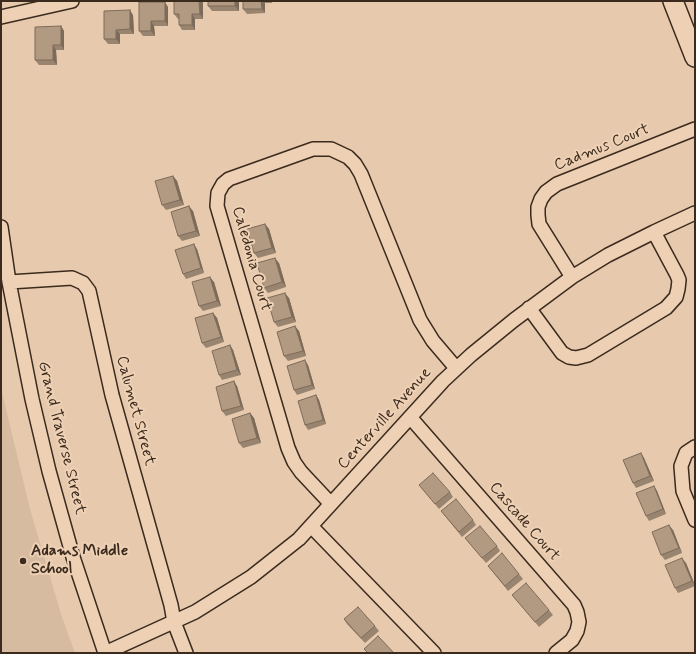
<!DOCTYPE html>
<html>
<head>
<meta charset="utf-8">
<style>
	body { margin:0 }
	#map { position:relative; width:696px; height:654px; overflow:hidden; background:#e7caae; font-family:Mynerve,sans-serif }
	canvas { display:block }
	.frame { position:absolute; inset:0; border:2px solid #3b2a1e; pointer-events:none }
</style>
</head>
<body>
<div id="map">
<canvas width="696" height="654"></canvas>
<div class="frame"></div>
</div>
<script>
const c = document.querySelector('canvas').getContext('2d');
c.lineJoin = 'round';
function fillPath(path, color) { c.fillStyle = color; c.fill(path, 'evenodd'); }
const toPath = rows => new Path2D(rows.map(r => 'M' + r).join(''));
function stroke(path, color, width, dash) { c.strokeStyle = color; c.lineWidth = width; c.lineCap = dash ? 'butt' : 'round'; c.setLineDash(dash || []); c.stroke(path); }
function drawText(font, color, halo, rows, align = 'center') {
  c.font = font + ' Mynerve,sans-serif'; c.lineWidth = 4; c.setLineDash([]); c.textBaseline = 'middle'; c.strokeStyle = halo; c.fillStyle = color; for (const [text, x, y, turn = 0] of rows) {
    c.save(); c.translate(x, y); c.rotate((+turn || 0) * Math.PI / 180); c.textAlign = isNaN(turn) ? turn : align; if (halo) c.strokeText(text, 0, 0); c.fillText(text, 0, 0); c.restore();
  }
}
const built = toPath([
	[1,388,30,509,61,614,75,653,1,653]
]);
const street = toPath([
	[1,17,72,1],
	[1,227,9,282,32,399,49,471,73,557,105,653],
	[572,277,539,224,538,215,538,207,541,199,546,192,557,184,695,129],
	[9,282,72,278,83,283,89,291,112,395,171,605,174,622,186,653],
	[529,308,562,353,569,357,576,358,588,355,666,308,676,297,678,289,679,280,677,275,654,232],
	[410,417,574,605,577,612,579,622,577,631,572,640,556,653],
	[695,447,686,453,681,466,683,491,695,520],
	[331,504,301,472,294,462,288,448,217,206,218,193,223,184,229,179,313,149,331,149,348,157,355,164,361,174,420,320,433,341,456,368],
	[311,526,434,653],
	[105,653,195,612,251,577,299,539,443,381,471,355,514,320,572,277,608,255,654,232,695,213]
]);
const secondary = toPath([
	[673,1,695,57]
]);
const wall = toPath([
	[174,1,203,1,203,19,195,19,195,30,182,30,179,25,179,19,178,19,174,14],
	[208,1,239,1,239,11,212,11,208,6],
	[243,1,272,1,272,3,265,3,265,13,247,14,243,9],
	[168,7,168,26,154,26,155,36,143,36,139,31],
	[133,15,134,34,120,34,120,44,108,44,104,39],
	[61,26,64,31,64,50,56,50,57,65,39,65,35,60],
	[173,176,177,181,184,205,166,210,162,205],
	[193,211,200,236,182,241,178,236],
	[265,224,269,229,276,253,258,258,254,253],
	[197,249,204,273,186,279,183,274],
	[279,263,286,287,268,293,264,288],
	[214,282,221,306,203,311,199,306],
	[289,298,296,322,278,327,274,322],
	[213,313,217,318,224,342,206,348,202,343],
	[299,331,306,356,288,361,284,356],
	[230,345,233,350,241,375,222,380,219,375],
	[308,365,315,389,297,395,294,390],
	[237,386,244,410,226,416,222,411],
	[316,395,319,400,326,424,308,430,305,425],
	[250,413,254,418,261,443,243,448,239,443],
	[641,453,644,458,654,481,636,488,633,483],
	[419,485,450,492,453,497,439,509],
	[654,486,657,491,666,514,649,521,646,516],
	[441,511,473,520,476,525,462,537],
	[673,530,682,553,665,560,661,555],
	[465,538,497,546,500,551,486,563],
	[686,563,695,586,678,593,675,588],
	[488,566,519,574,523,579,508,591],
	[512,595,549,610,553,615,539,627],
	[344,619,375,626,379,631,365,643,347,624]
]);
const shadedWall = toPath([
	[199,1,203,1,203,19,200,14],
	[235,1,239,1,239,11,235,6],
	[261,1,263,1,265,3,265,13,262,9],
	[165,2,168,7,168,26,165,21],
	[130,10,133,15,134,34,130,29],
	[192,14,195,19,195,30,192,25],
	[151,21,154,26,155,36,151,31],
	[61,26,64,31,64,50,61,45],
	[116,30,120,34,120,44,116,39],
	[53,45,56,50,57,65,53,60],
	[173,176,177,181,184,205,180,200],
	[189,206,193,211,200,236,196,231],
	[265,224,269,229,276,253,272,248],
	[194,244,197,249,204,273,201,268],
	[275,258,279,263,286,287,282,282],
	[210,277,214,282,221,306,217,301],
	[285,293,289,298,296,322,292,317],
	[213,313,217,318,224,342,221,337],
	[295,326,299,331,306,356,303,351],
	[230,345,233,350,241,375,237,370],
	[305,360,308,365,315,389,312,385],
	[234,381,237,386,244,410,241,406],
	[316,395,319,400,326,424,323,420],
	[250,413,254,418,261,443,257,438],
	[641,453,644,458,654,481,650,476],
	[654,486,657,491,666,514,663,509],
	[669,525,673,530,682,553,679,548],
	[682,558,686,563,695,585,692,581]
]);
const building = toPath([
	[174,1,199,1,200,14,192,14,192,25,179,25,179,14,174,14,174,1],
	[208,1,235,1,235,6,208,6,208,1],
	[243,1,261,1,262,9,243,9,243,1],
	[139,2,165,2,165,21,151,21,151,31,139,31,139,2],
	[130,10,130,29,116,30,116,39,104,39,104,11,130,10],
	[61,26,61,45,53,45,53,60,35,60,35,27,61,26],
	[173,176,180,200,162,205,155,181,173,176],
	[189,206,196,231,178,236,171,212,189,206],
	[265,224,272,248,254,253,247,229,265,224],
	[194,244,201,268,183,274,175,250,194,244],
	[275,258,282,282,264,288,257,263,275,258],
	[210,277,217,301,199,306,192,282,210,277],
	[285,293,292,317,274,322,267,298,285,293],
	[213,313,221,337,202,343,195,318,213,313],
	[295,326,303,351,284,356,277,332,295,326],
	[230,345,237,370,219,375,212,351,230,345],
	[305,360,312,385,294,390,287,366,305,360],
	[234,381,241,406,222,411,216,387,234,381],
	[316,395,323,420,305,425,298,401,316,395],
	[250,413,257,438,239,443,232,419,250,413],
	[641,453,650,476,633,483,623,460,641,453],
	[433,473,450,492,435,504,419,485,433,473],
	[654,486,663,509,646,516,636,493,654,486],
	[456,499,473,520,459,532,441,511,456,499],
	[669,525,679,548,661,555,652,532,669,525],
	[480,526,497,546,482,558,465,538,480,526],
	[502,553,519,574,505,586,488,566,502,553],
	[682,558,692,581,675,588,665,565,682,558],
	[526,583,549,610,535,622,512,595,526,583],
	[358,607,375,626,361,638,344,619,358,607],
	[378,636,394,653,368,653,364,649,378,636]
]);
const markers = [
	[23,561,4,"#3b2a1e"]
];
const streetNames = [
	["Cadmus Court",602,148,-22],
	["Caledonia Court",251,259,74],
	["Calumet Street",135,411,75],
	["Centerville Avenue",385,419,-48],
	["Grand Traverse Street",61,438,76],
	["Cascade Court",524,522,49]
];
const poiNames = [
	["Adams Middle",31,552],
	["School",31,570]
];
fillPath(built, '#d7bba0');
stroke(street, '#3b2a1e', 16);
stroke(secondary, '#3b2a1e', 22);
stroke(street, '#eed1b4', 13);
stroke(secondary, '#eed1b4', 19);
fillPath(wall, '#99846f');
fillPath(shadedWall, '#7d6b5a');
fillPath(building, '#b29981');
stroke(building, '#7d6b5a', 1);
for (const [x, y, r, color] of markers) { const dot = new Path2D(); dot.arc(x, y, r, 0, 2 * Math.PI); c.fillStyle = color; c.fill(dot); stroke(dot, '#eed1b4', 1.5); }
drawText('16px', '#3b2a1e', '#eed1b4', streetNames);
drawText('bold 16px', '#3b2a1e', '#eed1b4', poiNames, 'left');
</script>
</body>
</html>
